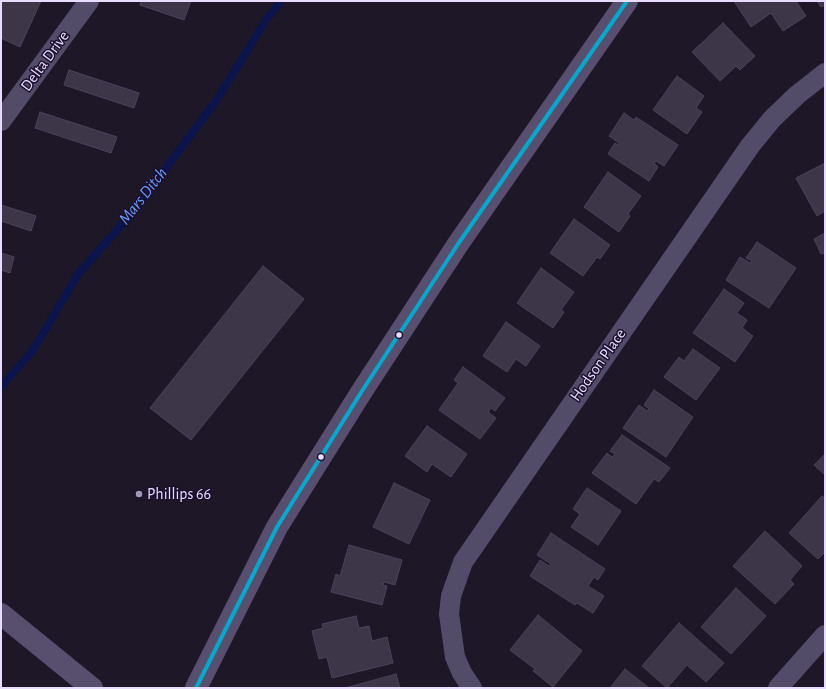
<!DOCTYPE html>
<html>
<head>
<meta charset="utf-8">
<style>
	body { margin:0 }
	#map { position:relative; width:826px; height:689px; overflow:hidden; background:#1d1728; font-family:"Alegreya Sans",sans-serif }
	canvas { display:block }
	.frame { position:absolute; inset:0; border:2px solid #e8ddff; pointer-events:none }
</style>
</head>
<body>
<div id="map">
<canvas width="826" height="689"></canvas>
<div class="frame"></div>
</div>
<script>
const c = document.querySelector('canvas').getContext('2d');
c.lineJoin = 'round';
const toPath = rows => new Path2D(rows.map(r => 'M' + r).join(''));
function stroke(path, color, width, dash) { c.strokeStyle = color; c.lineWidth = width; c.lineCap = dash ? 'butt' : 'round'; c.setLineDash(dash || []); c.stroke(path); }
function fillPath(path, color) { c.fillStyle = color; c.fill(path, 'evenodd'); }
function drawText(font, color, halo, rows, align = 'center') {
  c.font = font + ' "Alegreya Sans",sans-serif'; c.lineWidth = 3; c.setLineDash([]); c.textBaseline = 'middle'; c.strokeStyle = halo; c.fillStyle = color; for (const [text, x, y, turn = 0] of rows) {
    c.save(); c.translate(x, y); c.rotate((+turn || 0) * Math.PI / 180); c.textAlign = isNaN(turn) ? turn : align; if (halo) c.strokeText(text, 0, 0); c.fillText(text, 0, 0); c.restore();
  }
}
const stream = toPath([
	[1,387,33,350,79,273,133,212,216,101,266,20,281,1]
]);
const building = toPath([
	[1,1,41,1,20,47,1,38,1,1],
	[141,1,191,1,184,20,140,5,141,1],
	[734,1,796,1,806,16,783,31,771,13,751,27,734,1],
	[817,1,825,1,825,5,821,7,817,1],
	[723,23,755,56,740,70,736,66,720,81,692,52,723,23],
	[69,70,139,93,134,108,64,85,69,70],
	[677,76,704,96,696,108,702,112,687,134,653,110,677,76],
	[40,112,117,137,111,153,35,128,40,112],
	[624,113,634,120,636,117,678,145,664,166,656,161,654,163,658,167,649,181,608,154,615,143,618,145,619,143,609,136,624,113],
	[825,163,825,211,817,216,796,178,825,163],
	[608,172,641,196,628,214,630,216,619,232,584,207,608,172],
	[1,205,36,216,31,231,1,221,1,205],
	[574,219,610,245,600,259,597,257,583,276,550,253,574,219],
	[825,233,825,253,821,254,814,239,825,233],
	[757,242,796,268,769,308,726,280,740,257,750,263,752,261,746,258,757,242],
	[1,253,14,257,10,273,1,270,1,253],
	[263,266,304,299,191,440,150,408,263,266],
	[541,268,574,292,561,310,564,312,553,328,517,303,541,268],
	[724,289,744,303,737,313,747,320,742,328,753,336,735,362,693,333,724,289],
	[506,322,540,346,526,366,516,359,507,372,483,356,506,322],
	[693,349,720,368,696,400,664,377,679,357,684,361,693,349],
	[463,367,505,398,495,411,491,408,488,412,496,418,480,439,439,410,458,383,454,380,463,367],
	[654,390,693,417,666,457,623,428,639,405,647,411,649,409,644,405,654,390],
	[427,426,467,454,451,477,432,464,427,472,405,456,427,426],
	[622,435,670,468,659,482,654,479,636,504,592,473,607,453,612,457,615,454,610,451,622,435],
	[825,454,825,475,814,465,825,454],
	[394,483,430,500,409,544,373,527,394,483],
	[587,488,621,511,598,545,571,527,580,514,573,509,587,488],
	[822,496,825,499,825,552,818,559,789,533,822,496],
	[765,531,802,566,790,580,794,584,775,604,733,566,765,531],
	[551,533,605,569,598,580,594,577,588,586,604,596,593,613,577,603,575,605,530,576,540,560,549,566,551,564,537,555,551,533],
	[349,545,402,560,395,585,384,582,383,585,387,586,382,605,331,592,336,574,340,576,349,545],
	[736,588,766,616,731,654,701,627,736,588],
	[538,615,582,651,553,687,533,671,535,669,510,650,538,615],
	[356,616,359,628,369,626,372,641,387,637,393,663,332,678,327,657,319,659,312,631,323,628,322,624,356,616],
	[679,623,724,663,706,682,687,665,667,688,642,666,679,623],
	[625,669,649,688,610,688,625,669],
	[396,674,400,688,345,688,396,674]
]);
const street = toPath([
	[1,121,89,1],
	[472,688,462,673,455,657,449,614,451,596,463,562,750,146,772,119,797,95,825,73],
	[778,688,825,635]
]);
const secondary = toPath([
	[1,614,92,688],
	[196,688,277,527,362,391,458,244,627,1]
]);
const bus1 = toPath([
	[196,688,277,527,362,391,458,244,627,1]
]);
const markers = [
	[399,335,3.5,"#e8ddff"],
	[321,457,3.5,"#e8ddff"],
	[139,494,4,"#a198b4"]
];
const streetNames = [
	["Delta Drive",45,61,-54],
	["Hodson Place",598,365,-55]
];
const poiNames = [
	["Phillips 66",147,494]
];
const waterNames = [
	["Mars Ditch",143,196,-52]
];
stroke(stream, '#0b154b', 8);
fillPath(building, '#3d3649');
stroke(building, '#4b425a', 1);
stroke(street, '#534c68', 20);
stroke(secondary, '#584f6e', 22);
stroke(bus1, '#00a9ce', 4);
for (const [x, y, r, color] of markers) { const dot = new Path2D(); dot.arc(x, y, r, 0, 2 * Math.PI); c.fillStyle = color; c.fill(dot); stroke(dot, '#1b112e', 1.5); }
drawText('16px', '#e8ddff', '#1b112e', streetNames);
drawText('16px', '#e8ddff', '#1b112e', poiNames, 'left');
drawText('italic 17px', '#6b9eff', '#1b112e', waterNames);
</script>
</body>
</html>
